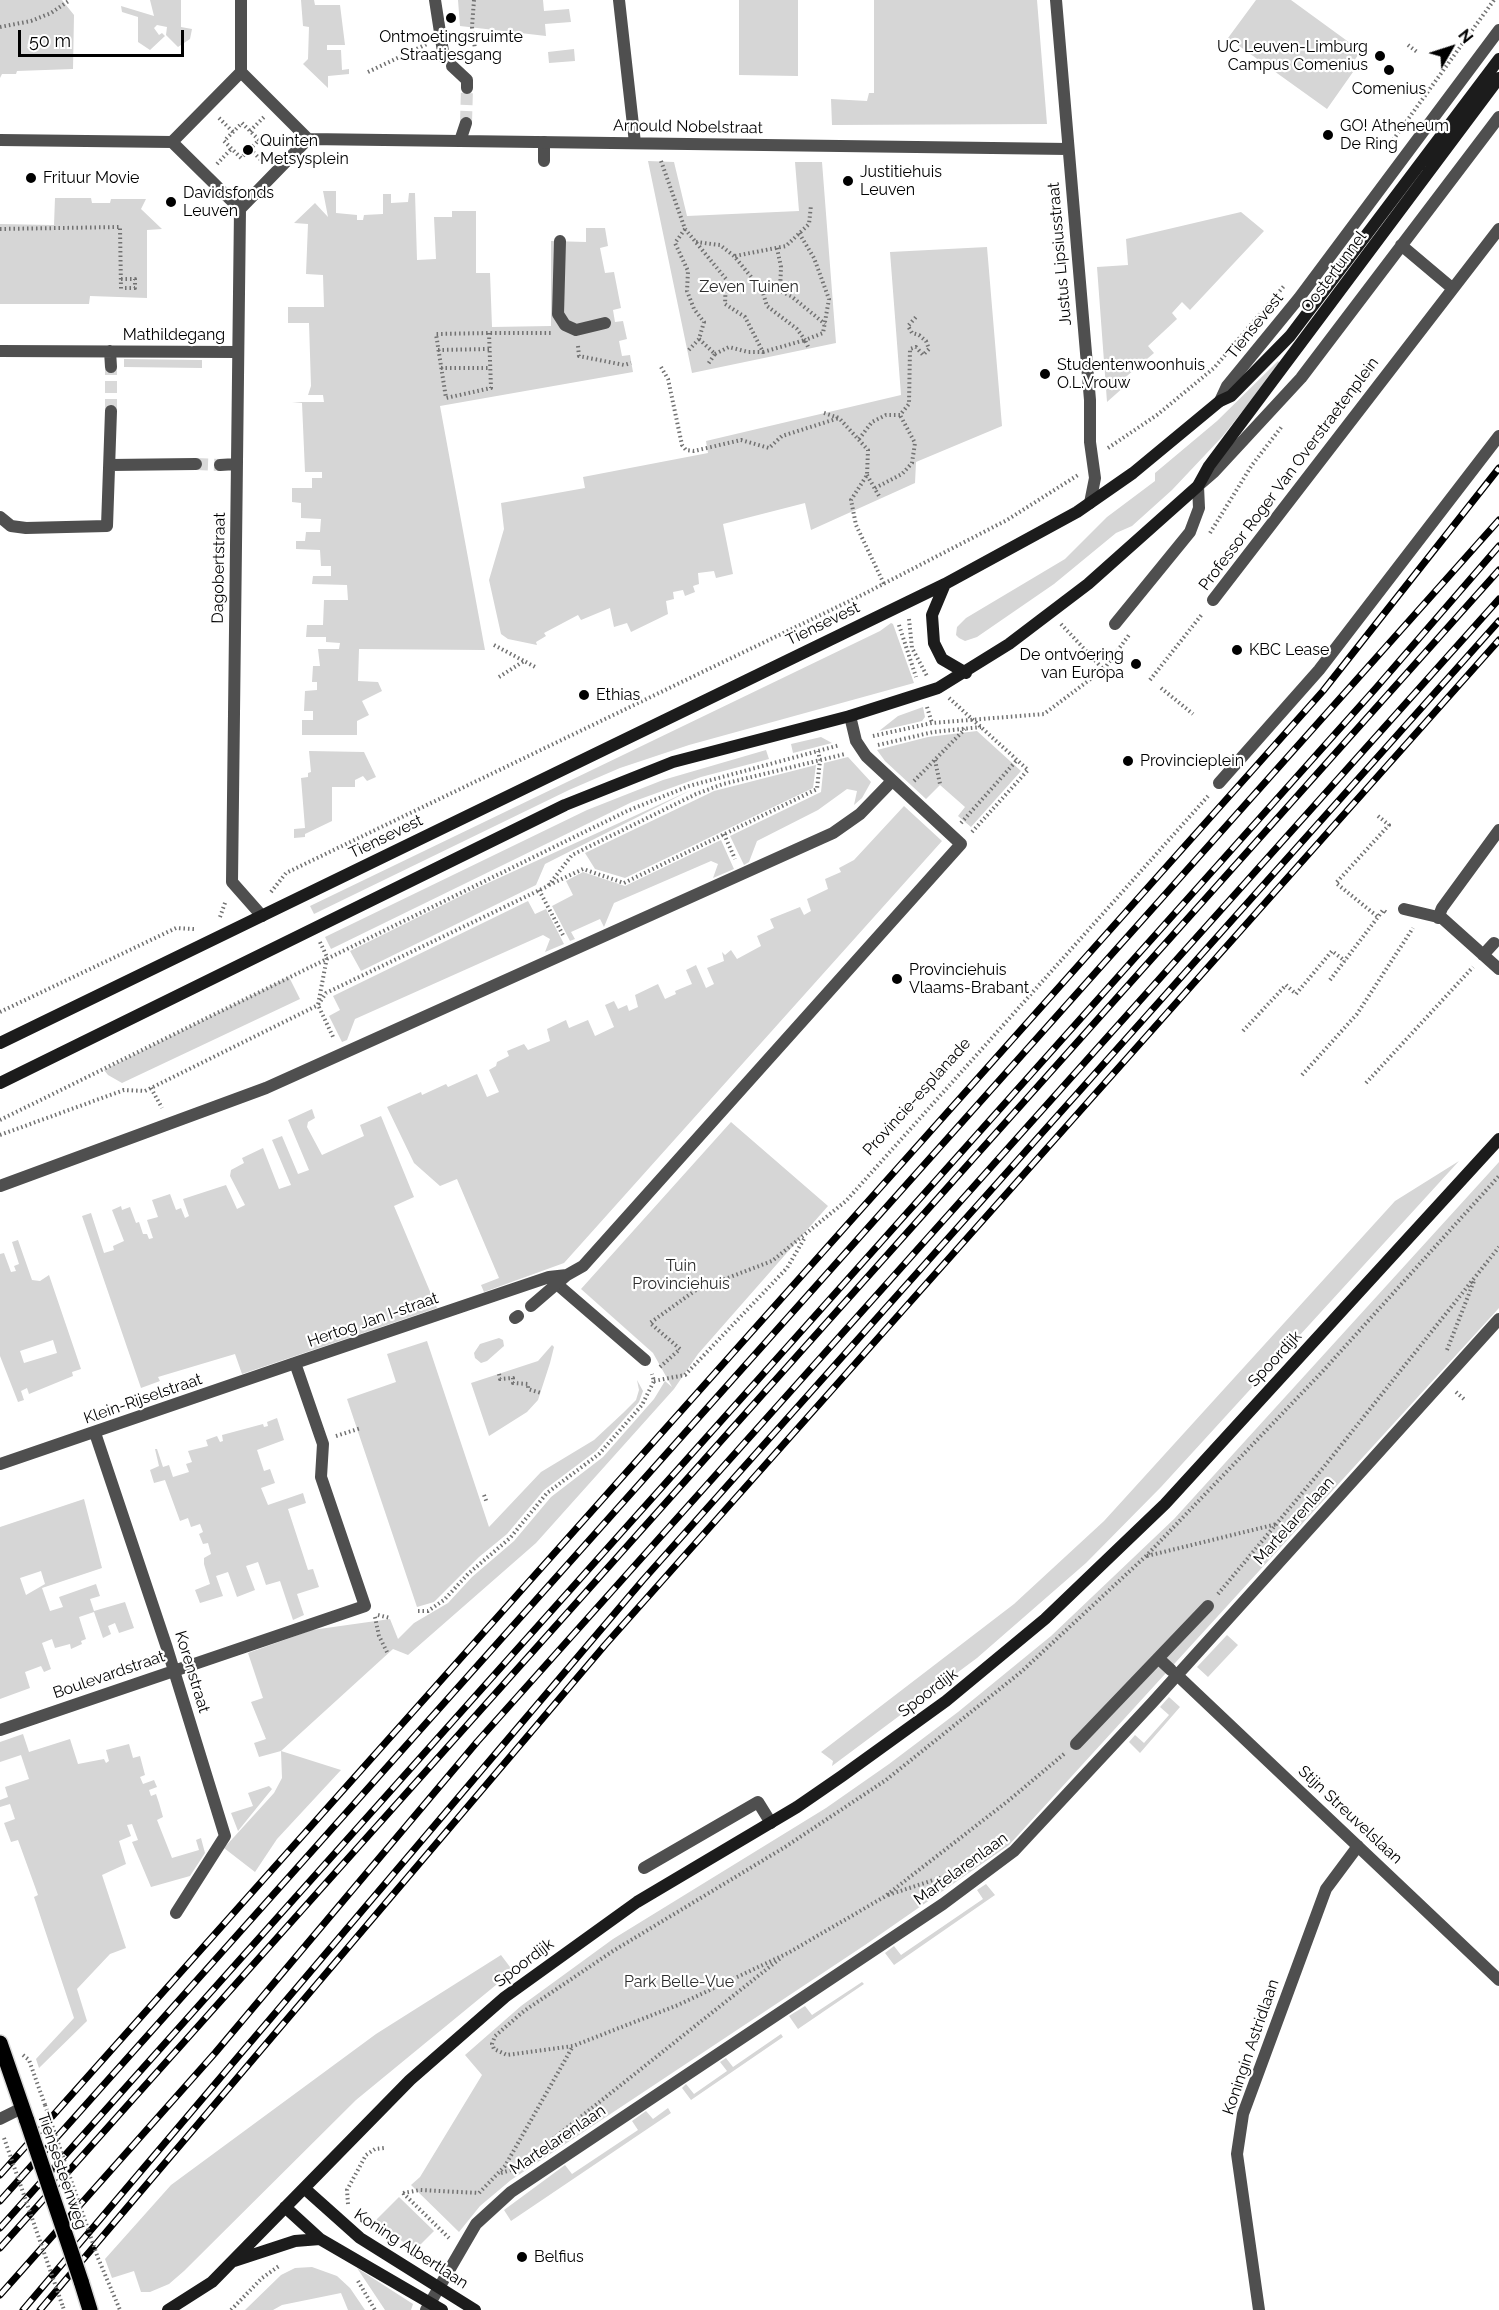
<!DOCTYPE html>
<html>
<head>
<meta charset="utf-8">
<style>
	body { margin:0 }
	#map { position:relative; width:1499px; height:2310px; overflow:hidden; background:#fff; font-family:Raleway,sans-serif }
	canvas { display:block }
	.north { position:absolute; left:1421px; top:18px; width:60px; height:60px; -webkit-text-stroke:4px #fff; paint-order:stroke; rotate:51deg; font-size:16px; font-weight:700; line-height:24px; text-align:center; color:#000 }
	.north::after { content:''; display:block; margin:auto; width:21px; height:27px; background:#000; clip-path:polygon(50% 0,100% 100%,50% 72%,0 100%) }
	.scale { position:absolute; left:18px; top:30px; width:166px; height:27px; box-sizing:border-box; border:3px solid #000; border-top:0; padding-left:8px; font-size:18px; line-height:21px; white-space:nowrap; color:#000; -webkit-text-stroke:4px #fff; paint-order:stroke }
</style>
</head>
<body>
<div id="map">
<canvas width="1499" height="2310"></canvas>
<div class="north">N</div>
<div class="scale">50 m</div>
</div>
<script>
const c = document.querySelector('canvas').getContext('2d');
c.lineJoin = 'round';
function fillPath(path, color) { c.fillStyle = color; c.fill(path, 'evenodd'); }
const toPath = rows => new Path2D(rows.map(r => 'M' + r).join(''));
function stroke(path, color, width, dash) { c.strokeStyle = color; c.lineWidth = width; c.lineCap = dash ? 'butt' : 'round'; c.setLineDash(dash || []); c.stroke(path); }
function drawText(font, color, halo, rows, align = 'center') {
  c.font = font + ' Raleway,sans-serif'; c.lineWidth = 4.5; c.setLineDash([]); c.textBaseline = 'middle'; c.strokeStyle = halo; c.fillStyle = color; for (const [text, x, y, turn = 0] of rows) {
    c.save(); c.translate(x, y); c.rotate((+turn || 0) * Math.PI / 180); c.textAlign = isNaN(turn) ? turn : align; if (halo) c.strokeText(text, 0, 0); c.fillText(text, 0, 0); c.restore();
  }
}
const green = toPath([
	[0,0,62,0,74,15,73,69,17,71,16,74,2,74,0,78],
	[150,0,181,0,181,27,192,29,190,39,178,47,166,35,167,27,157,25,154,28,159,35,162,33,165,36,150,50,138,42,138,17,122,12,121,6,154,16],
	[301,0,314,0,315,5,340,5,345,45,327,45,327,50,341,50,342,70,349,69,349,74,328,76,328,88,303,64,308,59,309,27,303,26],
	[458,0,543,0,544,11,569,9,571,22,545,24,546,36,460,26],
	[739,0,798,0,798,76,739,75],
	[874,0,1037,0,1047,124,832,125,831,99,867,101,869,93,874,93],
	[1256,0,1291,0,1361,51,1348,69,1353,72,1327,109,1228,38],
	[574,49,575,61,549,63,548,52],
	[648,161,674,162,687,216,799,211,795,162,822,162,836,343,692,373],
	[323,191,336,191,336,213,357,215,357,220,363,220,364,215,383,214,383,194,391,194,391,203,408,202,409,193,415,193,417,260,436,259,434,217,452,217,452,211,476,211,476,273,490,273,492,327,551,326,551,241,586,242,586,228,605,228,608,246,600,248,605,273,614,272,621,308,613,310,615,322,623,321,627,339,619,341,622,356,630,355,633,372,440,406,485,650,359,649,358,681,378,682,382,691,362,701,369,715,357,721,357,735,302,735,302,720,313,720,313,711,304,711,305,691,317,690,317,682,312,682,313,666,320,666,318,649,339,649,340,643,326,642,326,637,306,637,307,625,323,625,324,600,348,600,347,585,312,584,313,576,331,576,331,566,321,566,320,550,296,549,296,541,305,541,306,532,320,532,321,519,301,518,301,503,292,502,292,488,312,488,312,478,322,478,322,472,305,472,302,403,292,402,324,402,323,395,308,395,311,386,309,323,288,323,288,307,324,307,323,275,306,274,308,224,294,223,315,203,328,217],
	[55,198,91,198,92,203,110,203,111,199,146,199,141,209,162,229,147,230,147,298,90,296,89,304,0,304,0,224,54,225],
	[1241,212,1264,231,1190,310,1182,302,1172,313,1177,319,1148,346,1154,353,1121,381,1125,386,1107,402,1097,267,1128,265,1126,239],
	[987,247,1002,426,916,462,915,483,811,530,805,503,723,524,733,574,716,578,714,571,698,573,699,584,693,586,695,592,685,596,683,590,673,592,674,599,666,601,668,614,631,632,627,623,614,627,610,608,581,620,578,615,544,633,546,636,536,642,537,645,508,639,501,634,489,580,504,529,501,503,585,488,583,477,708,453,706,441,901,395,890,252],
	[124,359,202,360,202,368,124,367],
	[1278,361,1280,364,1222,437,1172,490,1132,526,1116,533,1054,584,977,637,965,641,959,638,956,635,957,627,966,618,1065,559,1107,517,1155,481,1155,473,1217,421],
	[891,623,893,624,914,683,689,745,620,768,569,790,314,914,310,906,880,631],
	[923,707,925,717,922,721,879,731,898,716],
	[977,731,1021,771,971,827,958,816,965,807,940,785,926,799,885,761,877,750,928,737],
	[821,737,832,743,793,753,791,744],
	[766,750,769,759,701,777,632,802,331,949,325,937,587,810,663,780],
	[309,751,364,752,376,777,367,781,363,776,355,780,355,787,332,787,332,821,305,834,305,837,294,838,294,829,305,828,301,778,308,777,308,773,311,772],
	[848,757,871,782,862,798,854,805,857,791,847,789,818,810,757,841,749,862,744,865,730,836,821,792,824,763],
	[816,765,813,788,625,878,595,869,585,853,714,791],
	[691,790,545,864,536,885,361,971,350,951,475,889],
	[904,806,942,841,564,1263,484,1292,481,1285,499,1278,457,1179,440,1186,414,1163,387,1107,421,1092,422,1095,446,1084,448,1087,477,1074,487,1097,499,1092,489,1070,496,1066,497,1062,509,1056,507,1051,524,1044,528,1050,550,1041,547,1029,566,1020,569,1028,588,1020,595,1036,614,1027,605,1005,614,1001,618,1009,627,1005,629,1011,638,1007,635,995,658,984,665,999,676,994,675,991,692,984,686,970,696,965,706,988,714,984,707,968,724,961,722,952,725,955,731,950,737,959,761,946,757,936,774,928,770,919,800,907,804,915,811,911,807,899,828,889,825,879,841,872,839,868,854,860],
	[721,840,734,869,713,878,718,864,711,861,614,903,604,927,600,919,571,932,575,939,570,941,552,906,573,895,566,881,583,872,625,886],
	[528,901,535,914,546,909,564,944,545,952,550,939,543,935,355,1019,347,1040,342,1042,329,1016,340,1010,333,996],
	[289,977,300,999,122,1083,108,1075,104,1070],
	[312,1109,315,1118,308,1122,307,1127,322,1155,364,1136,360,1125,381,1116,414,1197,394,1206,437,1308,242,1374,235,1354,158,1377,160,1381,141,1388,82,1216,91,1213,104,1253,114,1250,113,1246,124,1241,112,1210,121,1206,122,1210,130,1207,136,1223,139,1222,143,1234,147,1234,149,1239,153,1238,147,1220,158,1217,152,1200,170,1194,176,1210,181,1208,185,1218,189,1216,183,1199,226,1185,237,1209,245,1205,230,1176,231,1170,244,1163,242,1158,263,1148,279,1189,291,1185,272,1140,282,1136,298,1174,309,1170,288,1120],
	[731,1122,828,1206,698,1354,674,1389,536,1543,408,1655,393,1649,281,1751,341,1770,277,1839,255,1872,224,1848,274,1793,282,1778,281,1751,259,1757,254,1743,266,1739,251,1702,263,1698,248,1653,312,1630,390,1619,398,1639,414,1623,448,1603,472,1577,514,1541,551,1497,603,1457,654,1399,665,1381,672,1387,653,1353,581,1289],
	[1459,1161,1161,1487,1086,1563,977,1658,832,1766,833,1761,821,1752,1014,1604,1104,1521,1395,1201],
	[1499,1162,1499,1308,1009,1845,865,1945,511,2180,480,2206,459,2232,411,2185,420,2177,482,2075,465,2055,521,2006,613,1939,826,1808,889,1764,958,1712,1051,1636,1174,1519],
	[18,1240,32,1280,40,1281,49,1275,81,1369,72,1372,73,1376,29,1394,27,1388,21,1391,24,1400,18,1402,0,1356,0,1254,4,1253,11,1272,16,1271,14,1266,19,1264,12,1242],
	[53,1340,57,1353,24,1363,20,1351],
	[499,1338,503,1340,504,1346,487,1361,481,1363,475,1358,474,1353,480,1344],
	[427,1341,489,1527,541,1472,594,1440,623,1413,636,1400,639,1390,637,1380,643,1391,639,1402,596,1451,544,1490,507,1534,479,1557,434,1602,417,1607,347,1399,396,1382,387,1354],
	[552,1345,554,1347,550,1363,538,1400,527,1412,489,1436,471,1383,538,1361],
	[277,1418,284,1440,257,1450,264,1471,270,1469,275,1483,261,1488,268,1505,303,1493,306,1503,288,1509,308,1570,313,1569,319,1587,297,1594,304,1615,293,1620,280,1581,266,1585,258,1562,246,1566,255,1590,237,1597,228,1572,216,1576,223,1596,200,1603,195,1590,210,1584,204,1564,204,1558,211,1554,208,1543,203,1544,199,1534,203,1532,200,1524,191,1527,188,1518,180,1521,165,1480,154,1483,150,1470,159,1466,155,1449,157,1449,163,1467,169,1465,173,1477,189,1472,186,1464,192,1462,188,1451,208,1446,206,1440,217,1436,220,1442,223,1441,222,1435,263,1424,264,1427,268,1426,267,1422],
	[84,1499,102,1568,42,1588,50,1611,63,1607,59,1597,96,1584,100,1596,90,1599,94,1611,125,1602,134,1628,119,1633,115,1623,108,1626,111,1634,103,1638,94,1612,79,1617,86,1639,81,1641,82,1644,71,1649,70,1644,55,1648,52,1639,42,1643,51,1669,44,1672,41,1666,25,1672,30,1688,0,1699,0,1527],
	[41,1571,45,1584,26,1595,20,1578],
	[1227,1635,1238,1645,1208,1677,1197,1667],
	[1169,1697,1180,1707,1140,1753,1129,1742,1135,1735,1144,1743,1169,1715,1160,1707],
	[23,1734,29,1752,70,1739,78,1764,104,1759,106,1763,109,1761,106,1750,129,1744,133,1758,140,1756,145,1775,140,1777,143,1784,154,1780,157,1787,149,1790,151,1796,156,1794,159,1803,163,1817,157,1820,172,1858,199,1850,196,1840,201,1838,205,1853,190,1876,151,1887,132,1842,138,1840,132,1824,127,1825,131,1836,119,1841,126,1864,102,1875,126,1948,110,1954,77,1989,87,2021,39,2068,36,2059,74,2018,34,1897,38,1895,18,1840,11,1842,4,1823,15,1819,10,1804,0,1807,0,1800,8,1797,5,1787,29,1779,21,1755,0,1762,0,1742],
	[269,1786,272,1789,238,1831,231,1813,253,1806,248,1793],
	[986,1884,995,1895,894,1965,885,1953,894,1946,901,1955,983,1899,977,1890],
	[501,1955,513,1971,356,2100,184,2271,169,2284,150,2292,141,2292,134,2271,112,2278,105,2259,171,2185,376,2034],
	[862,1982,864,1984,798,2029,789,2016,805,2006,812,2015],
	[781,2034,783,2037,691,2100,682,2088,686,2084,694,2094,727,2071,720,2062,726,2058,733,2067],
	[668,2108,671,2113,511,2221,504,2210,565,2165,572,2174,638,2130,632,2121,646,2111,653,2119],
	[399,2197,434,2231,415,2250,374,2222],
	[312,2267,337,2276,350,2288,365,2310,348,2310,341,2293,282,2305,273,2310,245,2310,281,2275,295,2268],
	[357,2268,413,2304,411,2310,385,2310]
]);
const streetTunnel = toPath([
	[466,123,467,88],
	[111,411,111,367],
	[196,464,220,465]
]);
const path = toPath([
	[474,0,472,27,475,49],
	[0,27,31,21,51,13,70,0],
	[461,36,473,35],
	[1408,45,1417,52],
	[368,72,427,44],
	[219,118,233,132],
	[242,123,259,140,241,158,224,141,242,123],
	[250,131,264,117],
	[1393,140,1494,0],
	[250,149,263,162],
	[661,161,685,229,726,279,725,304,745,317,763,352,805,340,809,349],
	[217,164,232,148],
	[0,229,120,227,121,289],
	[685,229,675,243,688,271,687,291,694,309,704,322,699,339,687,352],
	[696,242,720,245,734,256,762,290,767,306,797,329,805,340,823,333,829,299,814,258,799,233],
	[777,248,781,267,780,291,791,296,825,324],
	[735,256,786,246,809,224,811,205],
	[121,279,135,279,135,288,124,288],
	[489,333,491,388,446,398,436,334,489,333,552,333],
	[699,339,715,354,708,364],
	[578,346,579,356,624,365,631,363],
	[438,350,489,349],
	[715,354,729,347,748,352,763,352],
	[661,367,668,379,682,445,686,450,694,451,741,440,769,448,782,436,839,418],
	[441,368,490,368],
	[824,413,839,418,868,450,867,475,851,500,856,525,884,584],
	[859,439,872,422,886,415,900,415,909,404,910,349,916,347,923,355,929,349,926,341,919,335,912,333,908,326,916,317],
	[1108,448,1157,415,1214,368,1284,286],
	[867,475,879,496],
	[875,488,902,474,912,463,915,443,900,415],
	[1210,533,1252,465,1283,425],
	[909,619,912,648,927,676],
	[1061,624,1103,669],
	[899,625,916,677],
	[494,645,524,661],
	[499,677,524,661,537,668],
	[1150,680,1203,613],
	[1161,688,1193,714],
	[949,698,1028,770,972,832],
	[927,707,932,723],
	[873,736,932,723,1044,714,1104,669,1129,635],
	[878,745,933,732,981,727],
	[935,760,940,784],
	[914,781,965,729],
	[1378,816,1389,825,1336,883,1378,917,1383,910,1387,913],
	[961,823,1017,760],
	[724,834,735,859],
	[549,885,583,869,624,883,817,789,820,760,818,751],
	[539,890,564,937],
	[271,892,286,873,862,595,1007,520,1078,475],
	[220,917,226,900],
	[320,942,327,957,318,1005,334,1039],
	[1330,980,1378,917],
	[0,1012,176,928,194,929],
	[1243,1031,1286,985,1296,994,1332,951,1345,961],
	[1302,1075,1357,1014,1413,928],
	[1366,1083,1473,967],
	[151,1088,162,1108],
	[0,1120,627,811,689,786,840,745],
	[0,1135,124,1090,145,1091,318,1005,326,993,548,886,572,855,696,794,723,784,845,754],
	[1447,1350,1474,1281],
	[660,1367,680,1349,650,1323,696,1290,772,1261,846,1201,1209,795],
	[499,1374,500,1379,513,1378,513,1383,528,1384,528,1389,541,1393],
	[654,1381,685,1375,787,1268,804,1239],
	[1456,1392,1465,1400],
	[336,1436,361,1428],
	[484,1495,487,1503],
	[1147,1556,1277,1524],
	[1218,1594,1323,1468,1499,1247],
	[418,1611,428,1611,444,1600,468,1574,510,1538,547,1493,599,1454,642,1405,654,1381,652,1374],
	[378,1615,390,1618],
	[375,1617,379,1636,388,1654],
	[1064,1754,1008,1801,884,1897,788,1953,678,2005,573,2046,507,2055,494,2049,492,2044,495,2036,524,2011,613,1951,785,1847,886,1780,1021,1672,1146,1556,1322,1372,1499,1176],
	[888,1895,955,1873],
	[23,2055,29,2060,45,2105],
	[539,2150,782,1957],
	[501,2173,511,2170],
	[403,2193,420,2190,479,2193,505,2166,573,2046],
	[403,2193,449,2238],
	[348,2204,347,2190,366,2155,375,2149,384,2148],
	[98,2258,120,2310],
	[358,2281,375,2310],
	[63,2307,64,2310],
	[231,2310,262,2278,279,2266]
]);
const lane = toPath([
	[544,161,544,142],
	[560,241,558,314,565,325,576,330,605,323],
	[1115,624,1190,532,1199,508,1198,486],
	[1219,783,1319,670,1499,436],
	[1404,909,1442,918,1499,969],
	[1438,918,1442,908,1499,830],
	[1483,955,1494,943],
	[558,1285,645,1360],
	[644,1868,758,1802,771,1823]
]);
const street = toPath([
	[435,0,444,58],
	[619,0,635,143],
	[1056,0,1090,400,1090,442,1095,478,1090,503],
	[452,66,467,80,467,88],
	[241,72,308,139,240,209,172,142,241,72],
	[241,72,241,0],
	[308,139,1068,149],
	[0,140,172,142],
	[460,141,466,123],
	[240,209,232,882,262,916],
	[1401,245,1452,288],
	[0,351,238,352],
	[110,351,111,367],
	[1220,401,1227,386,1299,298,1499,30],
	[110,465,196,464],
	[220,465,236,464],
	[1199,485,1214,472,1301,378,1499,117],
	[0,517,11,526,26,528,107,526,111,411],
	[1213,600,1499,229],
	[0,1186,266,1088,833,833,860,814,891,782],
	[531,1306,567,1275,583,1266,961,844,866,756,856,741,850,716],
	[515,1318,518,1316],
	[95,1433,167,1648,225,1836,176,1913],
	[0,1464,295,1363],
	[1158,1658,1171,1670],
	[1177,1675,1499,1980],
	[0,1730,365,1606,321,1477,323,1444,295,1363,549,1277,567,1275],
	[1076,1744,1208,1606],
	[0,2119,22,2108],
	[426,2310,476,2224,511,2192,943,1904,1014,1851,1152,1703,1499,1319],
	[1259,2310,1237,2154,1243,2114,1326,1889,1358,1846]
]);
const secondary = toPath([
	[945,584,932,615,934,643,942,659,966,673],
	[0,1043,945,584,1077,512,1133,473,1220,401,1231,396,1290,336,1499,59],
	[0,1083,565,805,673,762,850,716,938,688,1009,644,1088,584,1198,486,1209,466,1499,78],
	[304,2188,360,2238,475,2310],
	[285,2207,320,2239,442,2310],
	[234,2261,295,2241,320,2239],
	[168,2310,212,2282,410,2080,505,1997,637,1902,797,1807,842,1776,946,1701,1045,1619,1165,1504,1499,1139]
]);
const primary = toPath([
	[0,2043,27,2121],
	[81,2281,90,2310]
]);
const rail = toPath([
	[0,2175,1323,691,1499,468],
	[0,2201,1499,520],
	[0,2228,1376,688,1499,546],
	[0,2248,1499,570],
	[0,2295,215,2053,477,1742,1499,599],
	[23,2310,643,1580,1499,621],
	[40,2310,605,1645,1499,640]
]);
const pathBridge = toPath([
	[45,2105,98,2258],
	[4,2138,63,2307]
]);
const primaryBridge = toPath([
	[27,2121,81,2281]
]);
const markers = [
	[451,18,6,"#000"],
	[1380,56,6,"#000"],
	[1389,70,6,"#000"],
	[1328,135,6,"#000"],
	[248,150,6,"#000"],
	[31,178,6,"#000"],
	[848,181,6,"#000"],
	[171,202,6,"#000"],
	[1045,374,6,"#000"],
	[1237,650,6,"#000"],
	[1136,664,6,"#000"],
	[584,695,6,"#000"],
	[1128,761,6,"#000"],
	[897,979,6,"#000"],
	[522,2257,6,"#000"]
];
const poiNames = [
	["Ontmoetingsruimte",451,37,"center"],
	["Straatjesgang",451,55,"center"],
	["UC Leuven-Limburg",1368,47,"right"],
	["Campus Comenius",1368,65,"right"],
	["Comenius",1389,89,"center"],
	["GO! Atheneum",1340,126],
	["De Ring",1340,144],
	["Quinten",260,141],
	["Metsysplein",260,159],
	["Justitiehuis",860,172],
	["Leuven",860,190],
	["Frituur Movie",43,178],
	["Davidsfonds",183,193],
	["Leuven",183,211],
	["Studentenwoonhuis",1057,365],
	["O.L.Vrouw",1057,383],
	["KBC Lease",1249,650],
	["De ontvoering",1124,655,"right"],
	["van Europa",1124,673,"right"],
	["Ethias",596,695],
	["Provincieplein",1140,761],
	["Provinciehuis",909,970],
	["Vlaams-Brabant",909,988],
	["Belfius",534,2257]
];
const streetNames = [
	["Arnould Nobelstraat",688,127,1],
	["Justus Lipsiusstraat",1060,254,-95],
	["Oostertunnel",1334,272,-53],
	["Tiensevest",1255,326,-51],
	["Mathildegang",174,335],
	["Professor Roger Van Overstraetenplein",1289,474,-53],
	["Dagobertstraat",219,568,-89],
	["Tiensevest",823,624,-26],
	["Tiensevest",386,837,-26],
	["Provincie-esplanade",917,1097,-48],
	["Hertog Jan I-straat",373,1320,-19],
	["Spoordijk",1275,1359,-47],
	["Klein-Rijselstraat",143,1399,-19],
	["Martelarenlaan",1294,1521,-48],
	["Korenstraat",192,1672,73],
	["Boulevardstraat",109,1675,-19],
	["Spoordijk",928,1693,-37],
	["Stijn Streuvelslaan",1350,1815,43],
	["Martelarenlaan",961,1869,-36],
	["Spoordijk",524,1963,-37],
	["Koningin Astridlaan",1251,2047,-71],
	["Martelarenlaan",558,2140,-34],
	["Tiensesteenweg",62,2171,71],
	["Koning Albertlaan",411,2249,33]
];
const parkNames = [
	["Zeven Tuinen",749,287],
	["Tuin",681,1266],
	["Provinciehuis",681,1284],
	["Park Belle-Vue",679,1982]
];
fillPath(green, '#d6d6d6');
stroke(streetTunnel, '#d9d9d9', 12, [12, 6]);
stroke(primary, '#dbdbdb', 18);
stroke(path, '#717171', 4, [1.5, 3]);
stroke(lane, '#4f4f4f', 12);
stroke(street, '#4f4f4f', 12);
stroke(secondary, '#1c1c1c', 12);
stroke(primary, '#000', 15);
stroke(rail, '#000', 7);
stroke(rail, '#fff', 4.5, [14]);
stroke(primaryBridge, '#dbdbdb', 18, []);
stroke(pathBridge, '#717171', 4, [1.5, 3]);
stroke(primaryBridge, '#000', 15);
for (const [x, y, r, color] of markers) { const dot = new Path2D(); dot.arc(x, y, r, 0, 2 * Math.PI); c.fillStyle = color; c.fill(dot); stroke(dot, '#fff', 2); }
drawText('16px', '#000', '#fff', poiNames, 'left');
drawText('16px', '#000', '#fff', streetNames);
drawText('16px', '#2d2d2d', '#fff', parkNames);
</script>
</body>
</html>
